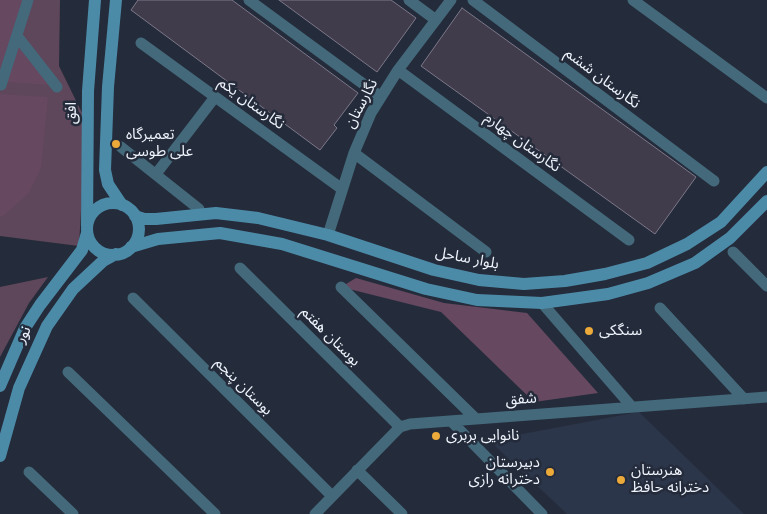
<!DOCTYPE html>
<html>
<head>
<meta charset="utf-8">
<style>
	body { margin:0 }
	canvas { display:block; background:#242b3a }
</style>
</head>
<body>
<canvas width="767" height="514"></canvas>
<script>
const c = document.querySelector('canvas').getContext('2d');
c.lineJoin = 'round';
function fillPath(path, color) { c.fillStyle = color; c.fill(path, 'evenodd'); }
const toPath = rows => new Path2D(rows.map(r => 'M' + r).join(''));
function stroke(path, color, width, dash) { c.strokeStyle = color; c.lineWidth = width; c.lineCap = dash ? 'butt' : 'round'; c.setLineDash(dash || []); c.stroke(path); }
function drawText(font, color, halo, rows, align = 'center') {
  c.font = font + ' "Nunito Sans","Noto Sans Arabic",sans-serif'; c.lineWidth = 5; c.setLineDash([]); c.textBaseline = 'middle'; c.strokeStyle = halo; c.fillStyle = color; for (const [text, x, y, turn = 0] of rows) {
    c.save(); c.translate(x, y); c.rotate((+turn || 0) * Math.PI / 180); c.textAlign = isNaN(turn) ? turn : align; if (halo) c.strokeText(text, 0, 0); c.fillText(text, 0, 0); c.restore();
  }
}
const built = toPath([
	[639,412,744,514,567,514,495,446,496,439]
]);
const green = toPath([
	[0,0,60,0,59,66,86,121,79,246,0,236],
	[48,277,29,303,0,357,0,287]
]);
const forest = toPath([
	[0,0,25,0,0,74],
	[17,39,52,85,4,82],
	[0,94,48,97,41,168,29,193,3,216,0,216],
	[356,278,444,303,527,313,598,393,534,402,441,312,341,287]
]);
const building = toPath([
	[138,0,232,0,358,93,334,125,337,128,320,150,131,10,138,0],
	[279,0,391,0,416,18,377,72,279,0],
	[462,8,696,177,655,234,421,66,462,8]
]);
const street = toPath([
	[249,0,381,97],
	[409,0,436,20],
	[473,0,714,181],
	[633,0,767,98],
	[17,36,57,87],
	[141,43,342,189],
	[398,70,629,240],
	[1,85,28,0],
	[121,147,199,209],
	[354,153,486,252],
	[156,174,215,97],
	[328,235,354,153,371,113,398,70,451,0],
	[733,252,767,286],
	[240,268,400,427],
	[341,287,476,419],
	[133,298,332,496],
	[542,303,632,407],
	[660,308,744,399],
	[68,372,215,514],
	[451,421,542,514],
	[357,470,402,514],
	[29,472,73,514],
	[315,514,400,427,410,424,767,397]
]);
const secondary = toPath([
	[116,0,108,87,105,170,108,184,122,205],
	'87 229a26 26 0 1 1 52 0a26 26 0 1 1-52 0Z',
	[135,216,144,219,156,219,216,213,258,218,328,235,434,270,479,280,524,284,565,281,605,274,647,263,687,244,721,222,767,172],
	[87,226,88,91,95,0],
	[131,247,158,239,220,233,282,244,426,289,477,300,542,303,608,294,648,283,695,263,730,238,767,201],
	[0,386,25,328,40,305,82,250,87,233],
	[0,456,19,388,47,326,73,289,103,261,116,254]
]);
const markers = [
	[116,144,5,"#ebaa39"],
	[589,331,5,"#ebaa39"],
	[436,436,5,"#ebaa39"],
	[550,472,5,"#ebaa39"],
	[621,480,5,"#ebaa39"]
];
const streetNames = [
	["نگارستان ششم",602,79,37],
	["نگارستان یکم",251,104,36],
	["نگارستان",362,104,-62],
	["افق",72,113,-89],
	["نگارستان چهارم",522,143,36],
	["بلوار ساحل",467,259,11],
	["نور",24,335,-63],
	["بوستان هفتم",330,337,45],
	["بوستان پنجم",243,387,45],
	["شفق",521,400,-4]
];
const poiNames = [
	["تعمیرگاه",126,135],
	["علی طوسی",126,152],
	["سنگکی",599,331],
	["نانوایی بربری",446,436],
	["دبیرستان",540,463,"right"],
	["دخترانه رازی",540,480,"right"],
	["هنرستان",631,471],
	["دخترانه حافظ",631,488]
];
fillPath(built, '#2c364a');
fillPath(green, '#5e475a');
fillPath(forest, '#664860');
fillPath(building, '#413c4c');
stroke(building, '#7c7789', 1);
stroke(street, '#43697b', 11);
stroke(secondary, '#4c8ba8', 12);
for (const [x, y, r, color] of markers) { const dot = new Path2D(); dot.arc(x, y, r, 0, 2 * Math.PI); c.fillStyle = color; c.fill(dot); stroke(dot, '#242b3a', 2); }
drawText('15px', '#eff4fd', '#242b3a', streetNames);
drawText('15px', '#eff4fd', '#242b3a', poiNames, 'left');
</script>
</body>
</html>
